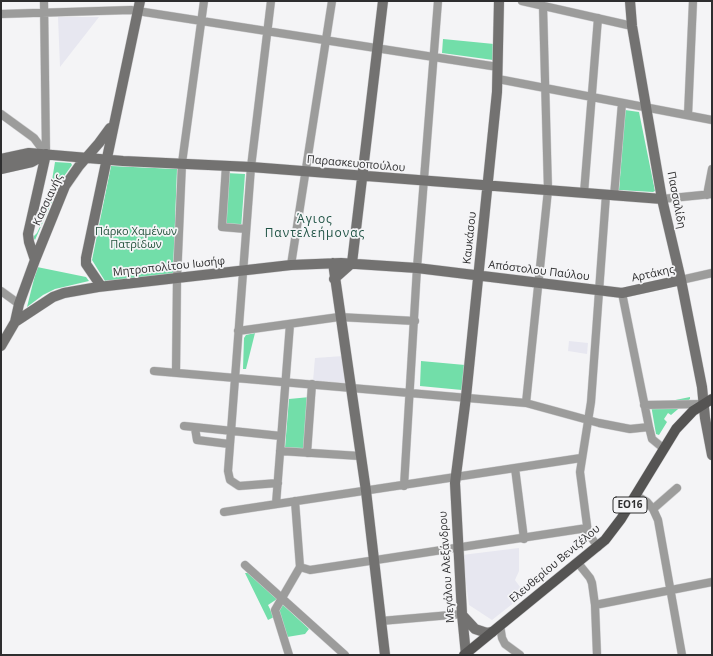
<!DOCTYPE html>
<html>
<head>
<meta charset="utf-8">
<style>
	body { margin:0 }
	#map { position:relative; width:713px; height:656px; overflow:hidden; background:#f4f4f6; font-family:"Open Sans",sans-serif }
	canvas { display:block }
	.frame { position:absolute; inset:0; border:2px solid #2e2e2f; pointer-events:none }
</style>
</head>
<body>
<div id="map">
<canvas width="713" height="656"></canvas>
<div class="frame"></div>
</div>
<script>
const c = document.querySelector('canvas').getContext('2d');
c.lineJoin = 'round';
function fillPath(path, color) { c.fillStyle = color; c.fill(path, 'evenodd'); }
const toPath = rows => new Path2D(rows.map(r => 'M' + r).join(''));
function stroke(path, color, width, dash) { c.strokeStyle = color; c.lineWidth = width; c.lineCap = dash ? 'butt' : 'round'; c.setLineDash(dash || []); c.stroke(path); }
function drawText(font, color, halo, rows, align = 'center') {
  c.font = font + ' "Open Sans",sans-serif'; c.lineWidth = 3.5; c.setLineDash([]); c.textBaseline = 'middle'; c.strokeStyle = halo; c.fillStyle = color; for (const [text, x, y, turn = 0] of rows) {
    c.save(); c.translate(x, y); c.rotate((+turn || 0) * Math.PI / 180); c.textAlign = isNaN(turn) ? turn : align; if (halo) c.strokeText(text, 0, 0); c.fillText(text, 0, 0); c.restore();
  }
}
const built = toPath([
	[58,17,99,17,60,67],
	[569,341,588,343,587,354,568,351],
	[343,356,347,383,313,381,315,358],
	[519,548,519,571,515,580,525,594,492,620,469,605,462,555]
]);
const green = toPath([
	[443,39,494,44,493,60,442,53],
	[625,110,639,112,655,191,653,192,619,190],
	[55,162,71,163,72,165,62,179,35,240,33,237,37,233,47,211],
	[111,166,177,169,173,275,105,281,92,260],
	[226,173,245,174,241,229,222,227],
	[37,267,86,277,89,281,55,289,43,295,27,307],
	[255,333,246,369,243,369,244,338,246,335],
	[421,361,465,365,462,390,420,386],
	[310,397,305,450,285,448,289,399],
	[690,397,690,399,671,415,668,413,664,419,667,422,659,435,656,434,651,405],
	[245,573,248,573,277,599,268,605,274,617,268,620],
	[281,603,309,629,305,634,287,637,278,617]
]);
const street = toPath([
	[44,1,46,154],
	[271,1,251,167,228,471,230,480,239,486,278,483],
	[522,1,632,26],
	[1,14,131,10,498,67],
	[498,79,712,120],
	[1,114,34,138,46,154],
	[688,115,693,1],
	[226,166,222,227,246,229],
	[584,193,598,18],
	[707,195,712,169],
	[614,196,622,103],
	[662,199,712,194],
	[291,265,332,1],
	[681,280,712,273],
	[1,291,19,304],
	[622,293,649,427,652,439,663,448],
	[238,331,339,317,415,321],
	[154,371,526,403,599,423,630,429,649,427],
	[176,373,177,278,182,163,204,1],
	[526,403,548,190,543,6],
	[644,405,704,404],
	[184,426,281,436],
	[195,428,197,440,229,444],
	[280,451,360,456],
	[307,453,312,384],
	[515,468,524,539],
	[404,486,417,268,438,1],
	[635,495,647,502,653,509,658,520,682,655],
	[276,504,290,324],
	[653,509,677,488],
	[224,512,581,458],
	[598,547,588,533,580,472,591,402,606,195],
	[578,563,590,578,592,583,595,605,597,655],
	[245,565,345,655],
	[300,567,310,570,587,528],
	[595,605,712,582],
	[381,621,462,614],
	[500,625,502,638,505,644,520,655],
	[289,655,275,610,300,567,295,501]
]);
const secondary = toPath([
	[630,1,632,26,662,199,681,280,702,387,705,418,712,455],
	[1,159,29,153,123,161,251,167,662,199],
	[1,169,32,162,46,154],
	[35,260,29,242,28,234,46,154],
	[333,263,366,491,385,655],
	[334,279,352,263,383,1],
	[101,286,86,264,86,258,140,1],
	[15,322,53,297,64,293,98,287,291,265,341,263,417,268,622,293,681,280],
	[1,346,15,322,19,304,35,260,65,186,79,166,99,143,110,128],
	[463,616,475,629,487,633,492,632],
	[466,655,462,614,455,483,466,397,497,92,499,1]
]);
const primary = toPath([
	[464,655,605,540,621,519,676,429,693,411,712,399]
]);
const shields = [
	[630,505,34]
];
const shieldNames = [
	["ΕΟ16",630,505]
];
const streetNames = [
	["Παρασκευοπούλου",356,164,5],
	["Κασσιανής",48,200,-65],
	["Πασσαλίδη",676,200,79],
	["Καυκάσου",470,238,-84],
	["Μητροπολίτου Ιωσήφ",169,267,-6],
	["Απόστολου Παύλου",539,271,7],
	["Αρτάκης",653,274,-12],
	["Ελευθερίου Βενιζέλου",555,564,-40],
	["Μεγάλου Αλεξάνδρου",447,567,-94]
];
const parkNames = [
	["Πάρκο Χαμένων",136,232],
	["Πατρίδων",136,245]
];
const neighbourhoodNames = [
	["Άγιος",315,220],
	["Παντελεήμονας",315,234]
];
fillPath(built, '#e7e7f0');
fillPath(green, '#72dea9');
stroke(street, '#d0d0d2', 9);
stroke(secondary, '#d0d0d2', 11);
stroke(primary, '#d0d0d2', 11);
stroke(street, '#9c9c9b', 8);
stroke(secondary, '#737271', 10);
stroke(primary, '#555453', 10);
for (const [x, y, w] of shields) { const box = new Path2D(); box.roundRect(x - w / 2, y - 8, w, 16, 3); c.fillStyle = '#f4f4f6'; c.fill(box); stroke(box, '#2e2e2f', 1); }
drawText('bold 10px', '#2e2e2f', null, shieldNames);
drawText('11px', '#2e2e2f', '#f4f4f6', streetNames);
drawText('11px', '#25533d', '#f4f4f6', parkNames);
c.letterSpacing = '1px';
drawText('12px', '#215446', '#f4f4f6', neighbourhoodNames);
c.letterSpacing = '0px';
</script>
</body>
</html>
